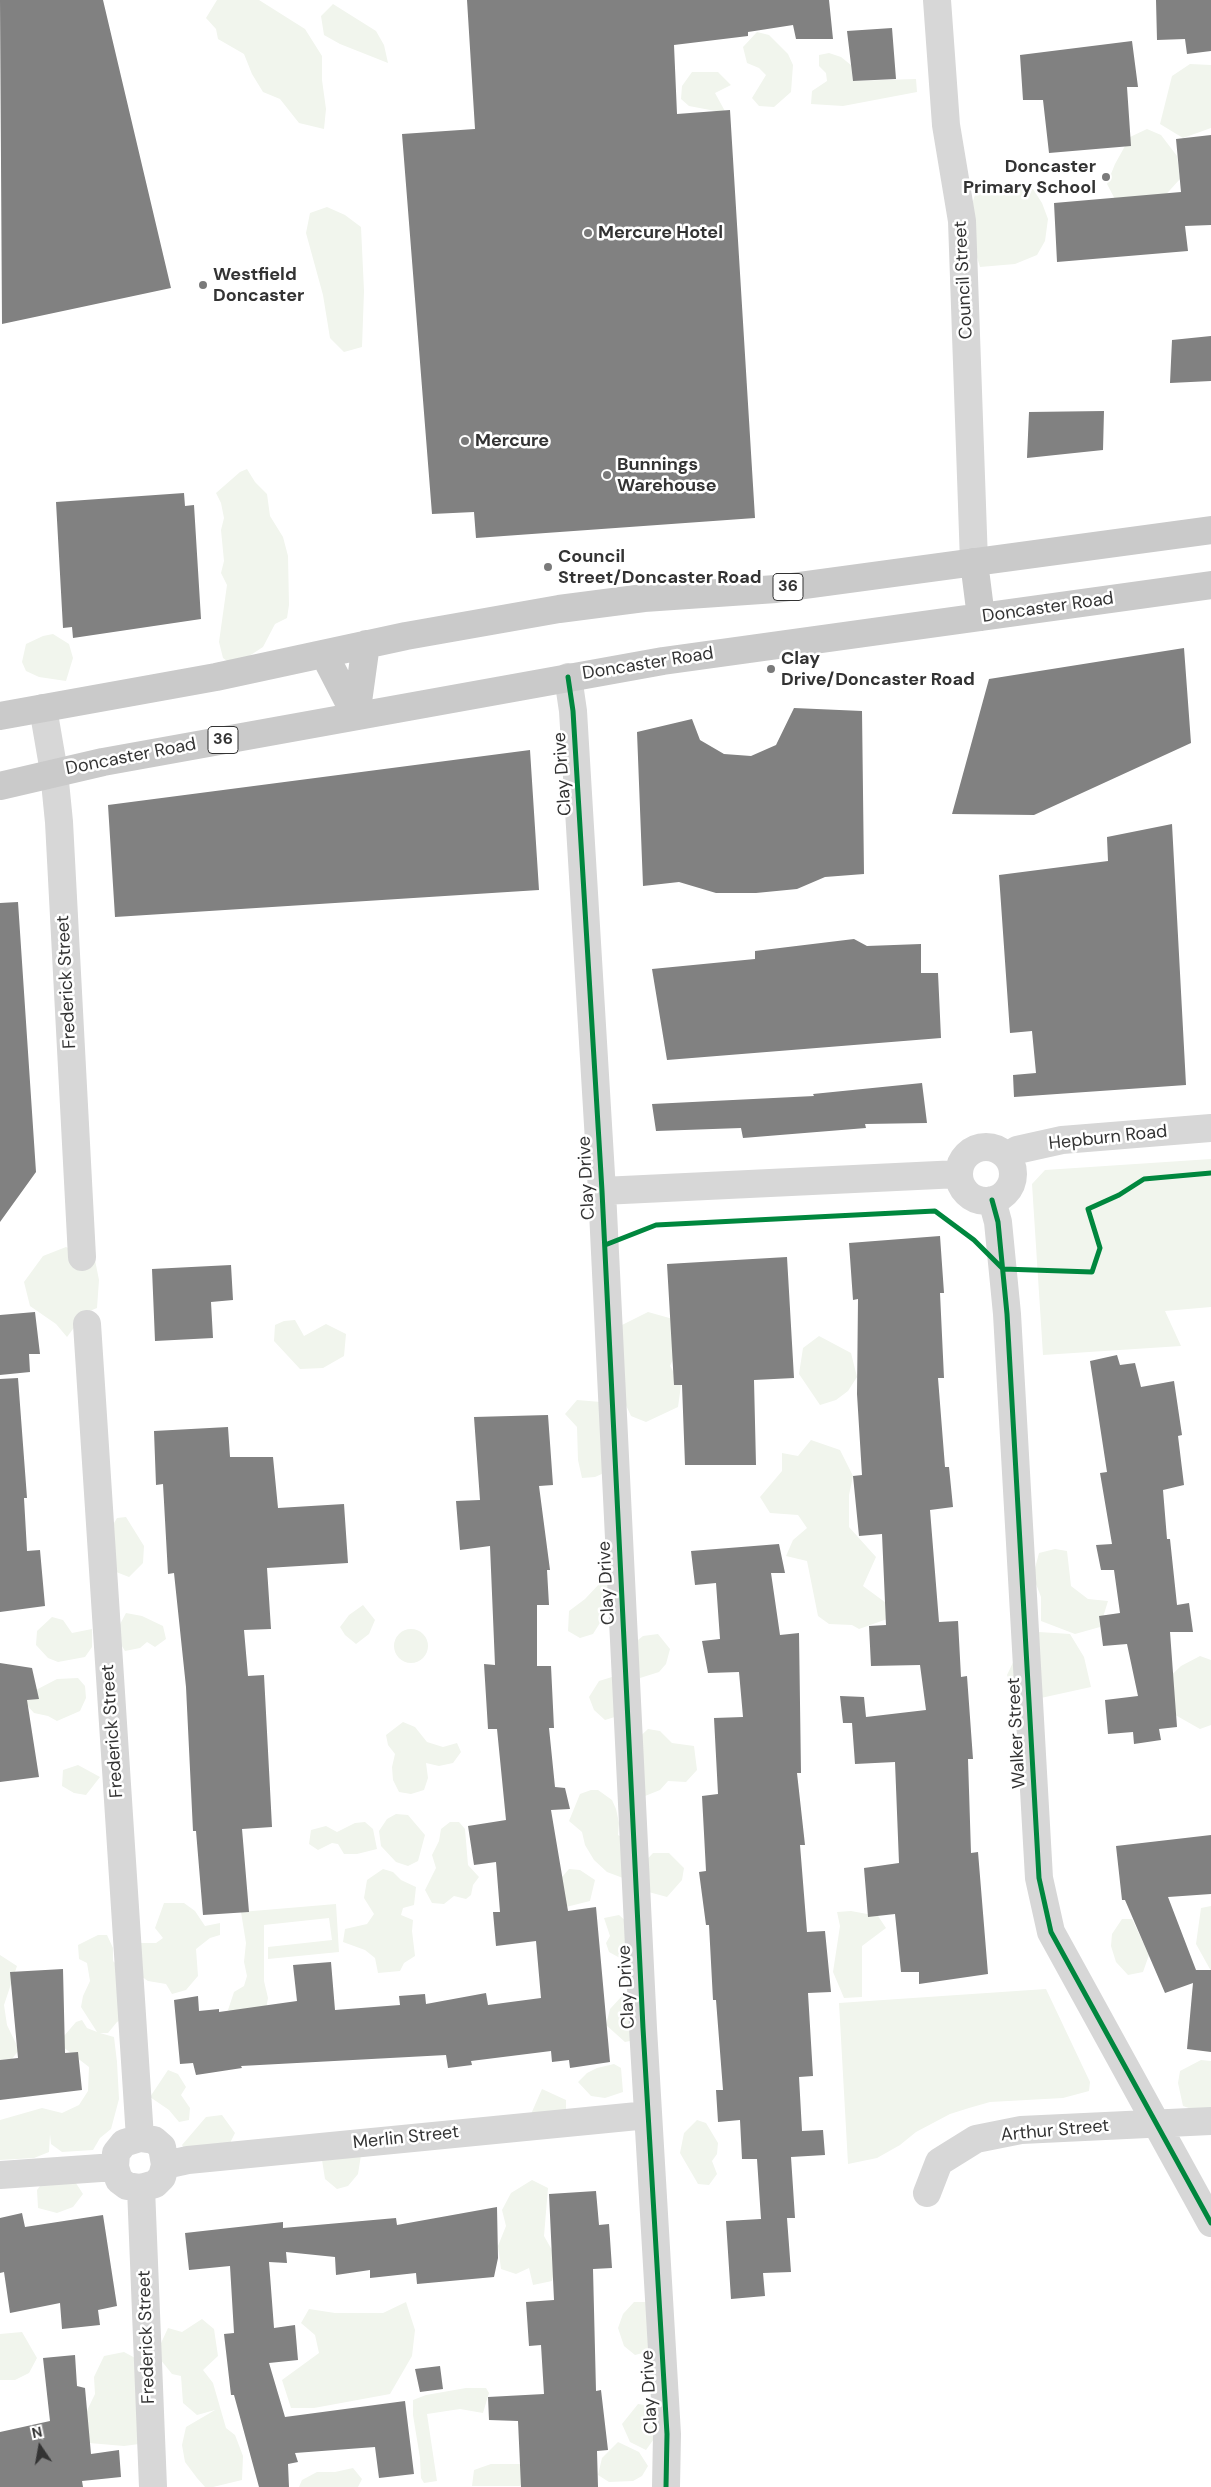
<!DOCTYPE html>
<html>
<head>
<meta charset="utf-8">
<style>
	body { margin:0 }
	#map { position:relative; width:1211px; height:2487px; overflow:hidden; background:#fff; font-family:"DM Sans",sans-serif }
	canvas { display:block }
	.north { position:absolute; left:15px; top:2422px; width:50px; height:50px; -webkit-text-stroke:4px #fff; paint-order:stroke; rotate:348deg; font-size:14px; font-weight:700; line-height:20px; text-align:center; color:#333 }
	.north::after { content:''; display:block; margin:auto; width:18px; height:22px; background:#333; clip-path:polygon(50% 0,100% 100%,50% 72%,0 100%) }
</style>
</head>
<body>
<div id="map">
<canvas width="1211" height="2487"></canvas>
<div class="north">N</div>
</div>
<script>
const c = document.querySelector('canvas').getContext('2d');
c.lineJoin = 'round';
function fillPath(path, color) { c.fillStyle = color; c.fill(path, 'evenodd'); }
const toPath = rows => new Path2D(rows.map(r => 'M' + r).join(''));
function stroke(path, color, width, dash) { c.strokeStyle = color; c.lineWidth = width; c.lineCap = dash ? 'butt' : 'round'; c.setLineDash(dash || []); c.stroke(path); }
function drawText(font, color, halo, rows, align = 'center') {
  c.font = font + ' "DM Sans",sans-serif'; c.lineWidth = 5; c.setLineDash([]); c.textBaseline = 'middle'; c.strokeStyle = halo; c.fillStyle = color; for (const [text, x, y, turn = 0] of rows) {
    c.save(); c.translate(x, y); c.rotate((+turn || 0) * Math.PI / 180); c.textAlign = isNaN(turn) ? turn : align; if (halo) c.strokeText(text, 0, 0); c.fillText(text, 0, 0); c.restore();
  }
}
const green = toPath([
	[217,0,259,0,305,29,322,56,322,80,326,109,324,129,299,123,280,99,263,92,252,74,244,54,218,39,216,29,206,18],
	[333,4,376,31,384,45,388,63,340,44,324,35,321,16],
	[757,32,769,35,788,54,793,65,791,92,774,107,759,106,752,98,766,75,759,68,747,63,743,47],
	[829,53,841,57,851,65,853,81,916,79,917,92,843,106,811,104,812,91,827,81,826,73,819,66,819,55],
	[1190,64,1211,65,1211,128,1183,138,1160,124,1172,76],
	[692,72,718,72,731,85,715,93,726,113,689,106,681,99,682,86],
	[1147,129,1161,135,1177,156,1180,179,1160,201,1118,205,1107,184,1115,164,1130,137],
	[997,187,1007,189,1033,189,1042,203,1048,219,1045,241,1037,255,1015,264,980,267,966,221,976,192],
	[327,207,345,215,361,227,364,291,362,347,344,352,330,338,323,295,306,233,310,213],
	[247,469,255,482,267,494,270,516,283,537,288,556,289,605,287,618,275,624,263,647,243,660,230,663,223,658,219,642,227,585,221,573,224,561,221,530,224,518,221,503,216,493,240,472],
	[53,634,69,644,73,658,66,681,39,677,26,671,22,662,26,644,43,636],
	[1211,1159,1211,1307,1165,1311,1181,1346,1043,1355,1032,1184,1045,1170],
	[66,1247,95,1260,99,1280,97,1308,85,1313,67,1337,56,1324,30,1306,24,1282,43,1256],
	[648,1312,673,1319,679,1346,670,1366,681,1385,678,1407,646,1422,631,1416,617,1386,620,1326],
	[295,1320,304,1336,326,1324,346,1334,344,1356,323,1368,300,1369,274,1341,275,1325,284,1321],
	[819,1336,851,1353,857,1377,848,1391,836,1400,820,1405,799,1374,803,1348],
	[577,1400,613,1403,604,1473,595,1477,582,1478,578,1460,577,1427,565,1414],
	[811,1440,840,1450,853,1476,849,1495,849,1527,876,1557,863,1586,897,1611,890,1618,859,1629,852,1625,829,1624,818,1616,807,1561,786,1556,793,1540,807,1528,798,1515,770,1513,760,1497,782,1471,782,1453,798,1456],
	[126,1517,144,1546,143,1563,129,1577,111,1570,107,1535,117,1518],
	[1055,1549,1067,1551,1071,1586,1088,1599,1108,1601,1100,1627,1075,1634,1041,1621,1041,1597,1033,1576,1039,1553],
	[601,1582,609,1586,611,1595,608,1610,593,1634,580,1638,568,1631,569,1611,585,1599],
	[363,1605,375,1620,369,1634,356,1644,345,1635,340,1627,349,1615],
	[126,1613,142,1616,163,1626,166,1639,155,1647,147,1642,140,1648,125,1651,117,1638,119,1626],
	[52,1617,63,1620,72,1633,92,1629,92,1647,85,1657,58,1662,48,1658,36,1645,37,1631],
	'394 1646a17 17 0 1 1 34 0a17 17 0 1 1-34 0Z',
	[1039,1632,1070,1634,1084,1657,1091,1687,1018,1703,1007,1675,1020,1648],
	[658,1634,670,1649,666,1664,659,1672,640,1678,630,1663,633,1644,643,1636],
	[1200,1656,1211,1660,1211,1725,1200,1729,1170,1712,1164,1682,1181,1666],
	[612,1677,629,1688,618,1716,605,1720,594,1710,589,1697,599,1681],
	[78,1678,85,1686,86,1698,80,1711,57,1721,48,1716,34,1713,25,1703,34,1691,57,1679],
	[403,1722,415,1727,427,1742,443,1747,457,1743,461,1752,453,1763,439,1766,426,1763,428,1778,424,1790,411,1794,399,1792,393,1780,392,1767,395,1754,388,1745,386,1735],
	[648,1729,660,1731,672,1743,694,1746,697,1770,686,1782,668,1781,660,1790,645,1796,634,1742],
	[78,1765,100,1777,86,1795,74,1793,62,1786,63,1770],
	[591,1790,598,1790,612,1800,616,1809,619,1823,618,1835,628,1841,623,1878,607,1872,594,1860,585,1845,582,1832,569,1821,580,1794],
	[396,1814,408,1815,425,1835,418,1861,408,1866,396,1862,381,1846,379,1831,387,1819],
	[365,1822,373,1829,377,1849,357,1854,344,1854,338,1844,332,1843,318,1850,309,1844,311,1830,326,1826,337,1832,355,1823],
	[450,1822,459,1822,465,1829,468,1865,479,1877,473,1885,471,1895,466,1899,454,1896,444,1904,432,1903,425,1890,436,1868,432,1855,439,1841,441,1829],
	[653,1853,669,1853,684,1868,682,1880,667,1897,645,1891,640,1867],
	[383,1869,393,1872,401,1880,416,1887,414,1905,403,1908,401,1915,413,1920,412,1931,415,1956,404,1963,400,1971,378,1973,375,1958,365,1950,343,1942,345,1929,367,1924,374,1914,364,1898,367,1880],
	[569,1869,580,1870,595,1880,590,1901,566,1907,548,1893],
	[164,1903,184,1903,195,1911,205,1926,220,1923,220,1935,210,1938,196,1949,198,1976,186,1990,172,1994,166,1984,148,1981,132,1970,138,1943,156,1943,163,1938,155,1928],
	[336,1904,339,1952,268,1959,268,1947,332,1940,329,1918,264,1925,264,1981,268,1998,264,2020,249,2024,228,2010,234,1992,244,1986,247,1976,244,1962,246,1943,241,1912],
	[1211,1906,1211,1971,1196,1944,1201,1908],
	[851,1911,878,1916,886,1928,862,1946,862,1997,844,1998,833,1972,840,1926,837,1912],
	[619,1915,627,1922,630,1951,620,1958,609,1952,606,1943,610,1936,604,1918],
	[1122,1919,1132,1919,1149,1955,1143,1972,1128,1975,1116,1962,1111,1946,1112,1934],
	[98,1935,107,1935,113,1948,113,1961,131,1979,135,2013,117,2022,108,2033,100,2033,114,2037,117,2062,119,2099,111,2129,100,2138,93,2150,62,2152,51,2144,50,2134,49,2152,34,2158,0,2160,0,2120,42,2108,62,2113,79,2105,88,2091,89,2067,63,2047,64,2036,76,2022,82,2020,87,2028,97,2032,81,2007,83,1996,90,1981,87,1963,79,1959,78,1945],
	[0,1955,17,1966,4,2005,7,2025,19,2050,12,2059,0,2060],
	[1046,1989,1090,2082,1089,2091,1063,2098,990,2102,969,2108,950,2114,916,2132,900,2145,877,2158,848,2164,839,2003],
	[622,1996,637,2001,635,2040,625,2042,606,2025,610,2009],
	[1201,2060,1211,2061,1211,2114,1206,2114,1183,2106,1178,2083,1180,2071],
	[614,2064,621,2068,623,2092,605,2098,591,2096,578,2082,587,2073,597,2068],
	[168,2070,178,2074,186,2087,181,2095,190,2108,189,2120,179,2122,169,2110,150,2097],
	[542,2089,566,2100,566,2111,531,2114],
	[222,2115,235,2133,231,2141,229,2159,192,2164,182,2145,206,2117],
	[697,2120,706,2123,718,2143,717,2154,712,2161,717,2174,709,2185,698,2184,680,2153,684,2133],
	[361,2155,358,2174,348,2186,337,2189,325,2179,322,2160],
	[49,2174,72,2177,83,2194,73,2207,57,2213,38,2208,37,2190],
	[532,2180,548,2188,544,2236,557,2259,552,2281,533,2285,529,2268,516,2274,501,2269,498,2246,506,2226,502,2210,511,2193],
	[406,2302,415,2330,412,2356,390,2394,314,2408,291,2408,282,2380,319,2353,315,2335,301,2323,309,2309,335,2313,383,2313],
	[634,2302,652,2302,654,2350,635,2355,624,2346,618,2328,623,2314],
	[202,2319,214,2329,218,2356,203,2370,213,2383,226,2428,235,2435,243,2456,242,2480,213,2487,205,2487,197,2478,185,2462,182,2445,186,2427,215,2410,197,2415,183,2403,181,2376,172,2374,156,2354,168,2328,182,2332],
	[22,2332,37,2358,29,2373,15,2380,0,2380,0,2334],
	[124,2352,139,2360,139,2444,124,2446,89,2443,82,2421,95,2394,94,2377,104,2356],
	[466,2388,486,2388,489,2393,483,2413,460,2409,427,2414,437,2481,424,2483,421,2478,420,2458,413,2415,413,2400,426,2395],
	[638,2404,656,2407,656,2436,646,2450,630,2442,622,2424],
	[618,2442,639,2452,648,2466,642,2476,633,2481,609,2482,598,2475,602,2458],
	[491,2464,525,2464,527,2479,520,2486,472,2486,474,2470],
	[353,2468,362,2479,358,2487,299,2487,302,2480,317,2472,335,2472]
]);
const building = toPath([
	[0,0,103,0,171,288,2,324],
	[467,0,829,0,833,39,796,39,793,25,748,32,748,36,674,45,677,114,730,110,755,518,476,538,474,512,432,514,402,134,475,129],
	[1156,0,1211,0,1211,51,1187,54,1185,39,1157,40],
	[892,28,896,79,853,81,847,31],
	[1132,41,1138,87,1127,87,1131,146,1049,153,1043,100,1023,100,1020,55],
	[1211,135,1211,225,1185,226,1188,251,1057,262,1054,203,1181,192,1176,139],
	[1211,336,1211,381,1170,383,1172,340],
	[1104,411,1103,450,1027,458,1029,412],
	[184,493,185,506,194,505,201,619,73,638,72,627,63,628,56,502],
	[1184,648,1191,743,1034,815,952,814,989,679],
	[794,708,862,711,864,874,825,877,797,889,756,893,716,893,679,882,643,886,637,732,692,719,700,740,724,754,751,756,776,745],
	[530,750,539,890,115,917,108,805],
	[1172,824,1186,1085,1014,1097,1013,1075,1036,1073,1032,1031,1010,1033,999,875,1108,861,1107,837],
	[18,902,36,1172,0,1222,0,903],
	[854,939,867,946,921,944,921,973,938,973,941,1038,667,1060,652,969,755,959,755,951],
	[922,1083,927,1123,865,1124,866,1128,743,1138,741,1128,656,1131,652,1104,814,1096,813,1094],
	[940,1236,944,1293,940,1293,944,1378,938,1378,945,1467,949,1467,953,1507,930,1510,939,1622,958,1621,961,1677,967,1676,973,1759,968,1759,971,1853,978,1852,988,1974,919,1984,919,1972,901,1972,895,1914,868,1917,864,1868,899,1863,895,1762,855,1764,852,1723,843,1723,840,1696,864,1697,866,1717,926,1710,920,1665,871,1666,869,1626,886,1625,882,1534,859,1536,853,1476,862,1475,857,1394,858,1299,853,1300,849,1243],
	[787,1257,794,1378,754,1380,756,1465,685,1465,682,1385,674,1385,667,1264],
	[231,1265,233,1300,211,1302,213,1338,155,1341,152,1269],
	[35,1312,40,1354,29,1354,30,1372,0,1375,0,1315],
	[1117,1355,1120,1365,1135,1363,1141,1387,1174,1381,1182,1435,1178,1436,1184,1485,1163,1490,1167,1539,1170,1539,1177,1605,1189,1603,1193,1632,1170,1632,1177,1727,1159,1729,1161,1740,1134,1744,1133,1732,1108,1734,1105,1700,1138,1696,1127,1644,1103,1646,1099,1616,1120,1613,1114,1570,1101,1570,1096,1545,1112,1544,1100,1473,1107,1472,1090,1361],
	[18,1378,27,1498,24,1498,27,1551,40,1550,45,1606,0,1612,0,1379],
	[548,1415,553,1485,539,1486,550,1570,547,1570,549,1605,537,1605,537,1666,551,1666,554,1728,549,1728,555,1787,565,1788,570,1809,551,1810,568,1911,596,1907,610,2062,570,2068,569,2060,552,2062,551,2051,471,2061,472,2065,448,2068,446,2055,241,2066,242,2068,196,2075,193,2063,180,2064,174,2000,198,1996,199,2011,219,2009,219,2012,297,2001,293,1965,331,1962,335,2010,400,2005,399,1996,425,1994,426,2004,486,1993,488,2005,541,1998,536,1941,496,1946,493,1912,500,1912,496,1862,474,1865,468,1826,506,1820,497,1729,488,1729,484,1664,495,1665,490,1546,460,1550,456,1501,480,1500,474,1417],
	[228,1427,230,1457,273,1457,278,1508,344,1504,348,1563,267,1568,271,1629,244,1630,248,1676,264,1675,272,1827,242,1829,249,1912,203,1915,196,1831,193,1831,186,1687,174,1573,168,1574,163,1484,156,1485,154,1431],
	[779,1544,785,1573,771,1573,780,1635,799,1633,801,1773,797,1773,805,1845,800,1845,807,1932,825,1931,831,1992,808,1993,813,2076,799,2077,802,2131,823,2130,825,2155,791,2157,795,2218,787,2218,791,2272,763,2273,765,2296,731,2299,726,2221,761,2219,757,2159,742,2159,740,2120,718,2122,716,2090,723,2090,716,2000,713,2000,709,1925,706,1925,699,1872,706,1871,702,1796,718,1794,714,1718,743,1717,739,1672,708,1673,702,1641,720,1639,716,1583,695,1585,691,1551],
	[0,1663,32,1668,39,1699,27,1700,39,1777,0,1782],
	[1211,1835,1211,1894,1168,1897,1196,1970,1211,1970,1211,2052,1187,2049,1193,1983,1165,1993,1125,1900,1122,1900,1116,1846],
	[63,1969,65,2053,78,2052,82,2090,0,2100,0,2060,18,2058,10,1972],
	[596,2191,599,2225,609,2224,612,2268,593,2269,596,2391,601,2390,608,2450,597,2451,598,2487,521,2487,518,2421,489,2420,488,2397,544,2394,541,2345,529,2346,526,2302,554,2300,549,2194],
	[497,2207,498,2258,494,2277,417,2284,416,2273,370,2278,370,2270,336,2275,335,2257,286,2252,287,2263,269,2262,274,2328,295,2325,298,2360,269,2363,285,2417,405,2401,414,2474,379,2478,375,2447,295,2453,298,2462,288,2464,289,2487,259,2487,234,2395,231,2395,224,2334,234,2333,230,2266,189,2270,185,2233,283,2222,283,2228,396,2218,397,2225],
	[22,2213,25,2227,103,2215,117,2306,98,2310,100,2325,62,2329,60,2303,10,2313,4,2272,0,2273,0,2218],
	[75,2355,77,2386,85,2388,91,2454,119,2450,121,2477,82,2481,83,2487,0,2487,0,2432,50,2421,43,2358],
	[440,2366,443,2389,420,2392,415,2369]
]);
const minor = toPath([
	[937,0,946,125,962,221,974,562],
	[568,677,573,711,602,1191,643,2028,667,2434,666,2487],
	[43,708,54,772,59,822,82,1257],
	'959 1174a27 27 0 1 1 54 0a27 27 0 1 1-54 0Z',
	[1007,1156,1017,1150,1062,1140,1211,1128],
	[602,1191,959,1174],
	[992,1200,998,1222,1007,1314,1039,1878,1051,1932,1211,2223],
	[87,1324,140,2138],
	[140,2138,154,2140,162,2147,165,2165,162,2177,155,2184,141,2188,127,2186,119,2180,115,2167,116,2153,124,2143,140,2138],
	[165,2165,188,2160,648,2115],
	[0,2175,115,2167],
	[141,2188,153,2487],
	[927,2193,939,2162,976,2139,1021,2130,1211,2121]
]);
const major = toPath([
	[974,562,981,617],
	[324,654,356,716],
	[0,716,216,677,406,636,559,609,644,598,776,589,1211,530],
	[356,716,366,644],
	[0,786,103,762,663,661,1211,585]
]);
const cycleway = toPath([
	[568,677,573,711,602,1191,643,2028,667,2434,666,2487],
	[992,1200,998,1222,1007,1314,1039,1878,1051,1932,1211,2223],
	[605,1245,656,1225,935,1211,974,1240,1003,1269,1092,1272,1100,1248,1088,1209,1119,1195,1144,1179,1211,1173]
]);
const markers = [
	[1106,177,5,"#7a7a7a"],
	[588,233,5,"#7a7a7a"],
	[203,285,5,"#7a7a7a"],
	[465,441,5,"#7a7a7a"],
	[607,475,5,"#7a7a7a"],
	[548,567,5,"#7a7a7a"],
	[771,669,5,"#7a7a7a"]
];
const shields = [
	[788,587,30],
	[223,740,30]
];
const shieldNames = [
	["36",788,587],
	["36",223,740]
];
const poiNames = [
	["Doncaster",1096,167,"right"],
	["Primary School",1096,188,"right"],
	["Mercure Hotel",598,233],
	["Westfield",213,275],
	["Doncaster",213,296],
	["Mercure",475,441],
	["Bunnings",617,465],
	["Warehouse",617,486],
	["Council",558,557],
	["Street/Doncaster Road",558,578],
	["Clay",781,659],
	["Drive/Doncaster Road",781,680]
];
const streetNames = [
	["Council Street",964,280,-93],
	["Doncaster Road",1048,608,-8],
	["Doncaster Road",648,664,-9],
	["Doncaster Road",131,757,-11],
	["Clay Drive",563,774,-94],
	["Frederick Street",67,982,-93],
	["Hepburn Road",1108,1138,-6],
	["Clay Drive",587,1178,-93],
	["Clay Drive",607,1583,-93],
	["Frederick Street",113,1731,-94],
	["Walker Street",1017,1733,-93],
	["Clay Drive",627,1987,-93],
	["Arthur Street",1055,2131,-5],
	["Merlin Street",406,2138,-6],
	["Frederick Street",147,2337,-92],
	["Clay Drive",650,2392,-93]
];
fillPath(green, '#f1f5ed');
fillPath(building, '#818181');
stroke(minor, '#d7d7d7', 28);
stroke(major, '#cacaca', 28);
stroke(cycleway, '#00873e', 5);
for (const [x, y, r, color] of markers) { const dot = new Path2D(); dot.arc(x, y, r, 0, 2 * Math.PI); c.fillStyle = color; c.fill(dot); stroke(dot, '#fff', 2); }
for (const [x, y, w] of shields) { const box = new Path2D(); box.roundRect(x - w / 2, y - 13.5, w, 27, 4); c.fillStyle = '#fff'; c.fill(box); stroke(box, '#333', 1); }
drawText('bold 16px', '#333', null, shieldNames);
drawText('bold 18px', '#333', '#fff', poiNames, 'left');
drawText('18px', '#333', '#fff', streetNames);
</script>
</body>
</html>
